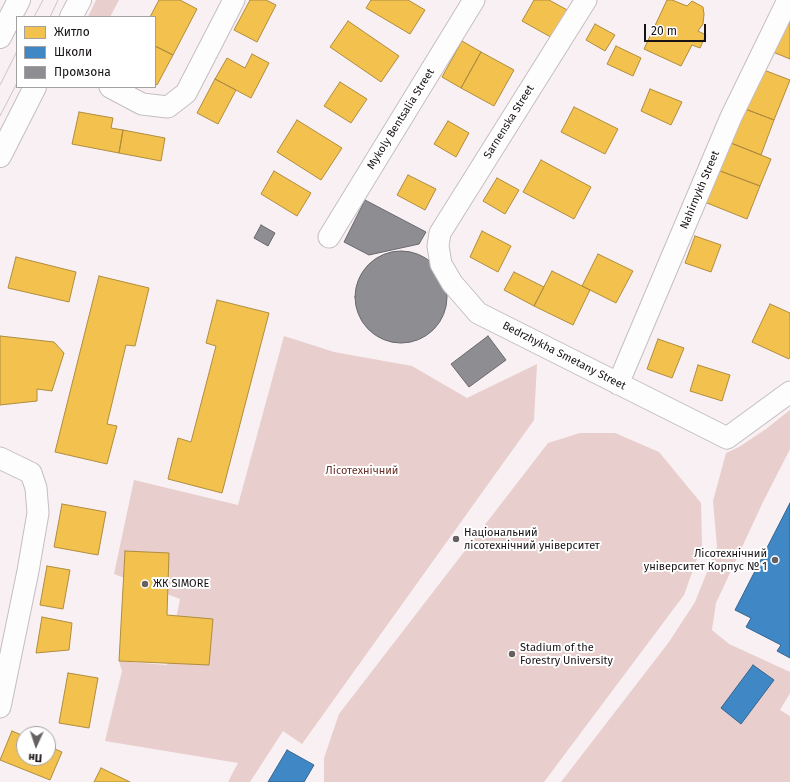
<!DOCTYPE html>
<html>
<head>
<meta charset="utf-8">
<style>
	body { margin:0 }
	#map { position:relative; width:790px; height:782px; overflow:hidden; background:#f8f0f3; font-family:"Fira Sans",sans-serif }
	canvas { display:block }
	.legend { position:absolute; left:16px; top:16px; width:140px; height:72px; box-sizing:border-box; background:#fff; border:1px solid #a2a0a1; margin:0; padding:5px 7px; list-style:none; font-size:12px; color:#171215 }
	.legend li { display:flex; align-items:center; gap:8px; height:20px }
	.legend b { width:20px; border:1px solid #a2a0a1 }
	.north { position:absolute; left:16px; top:726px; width:40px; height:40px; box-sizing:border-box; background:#fff; border:1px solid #a2a0a1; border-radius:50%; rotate:183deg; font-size:11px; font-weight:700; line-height:16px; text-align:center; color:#171215 }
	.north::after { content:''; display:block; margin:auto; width:14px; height:18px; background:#666063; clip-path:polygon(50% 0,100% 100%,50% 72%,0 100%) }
	.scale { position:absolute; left:644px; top:24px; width:62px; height:18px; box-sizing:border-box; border:2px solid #171215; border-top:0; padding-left:5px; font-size:12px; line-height:14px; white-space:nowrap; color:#171215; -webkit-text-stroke:3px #fff; paint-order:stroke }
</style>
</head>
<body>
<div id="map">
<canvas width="790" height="782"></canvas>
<ul class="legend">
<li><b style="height:11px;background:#f2c14e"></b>Житло</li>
<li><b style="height:11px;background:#3f88c5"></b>Школи</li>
<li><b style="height:11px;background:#8d8d92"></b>Промзона</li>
</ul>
<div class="north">Пн</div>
<div class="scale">20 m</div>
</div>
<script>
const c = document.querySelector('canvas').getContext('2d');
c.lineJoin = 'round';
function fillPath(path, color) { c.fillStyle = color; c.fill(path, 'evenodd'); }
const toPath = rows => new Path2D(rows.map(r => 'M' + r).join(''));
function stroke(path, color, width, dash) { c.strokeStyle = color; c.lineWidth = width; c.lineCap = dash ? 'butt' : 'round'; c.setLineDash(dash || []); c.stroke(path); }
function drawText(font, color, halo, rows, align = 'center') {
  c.font = font + ' "Fira Sans",sans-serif'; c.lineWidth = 4; c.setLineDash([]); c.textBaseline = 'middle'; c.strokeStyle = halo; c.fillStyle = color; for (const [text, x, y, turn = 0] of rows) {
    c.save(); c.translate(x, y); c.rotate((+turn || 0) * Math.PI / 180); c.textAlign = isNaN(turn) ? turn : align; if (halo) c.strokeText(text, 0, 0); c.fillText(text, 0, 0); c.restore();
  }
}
const green = toPath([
	[96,0,119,0,110,17,88,17],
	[284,336,334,352,412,366,467,398,537,364,534,420,302,744,283,731,250,782,228,782,238,763,105,741,122,671,119,661,167,665,180,599,114,574,134,480,238,505],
	[790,410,790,449,763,502,716,603,712,630,729,644,790,672,790,693,780,710,790,716,790,782,561,782,669,642,695,602,717,547,713,501,726,453,739,447,766,429],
	[580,433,615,433,659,452,701,503,702,545,684,595,544,782,324,782,324,758,339,714,548,443]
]);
const homes = toPath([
	[159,0,180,0,197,9,173,55,155,46,155,17,150,17,159,0],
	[250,0,266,0,276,5,257,42,234,30,250,0],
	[371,0,408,0,425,10,410,34,366,8,371,0],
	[534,0,549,0,571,12,556,40,522,21,534,0],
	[667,0,672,0,687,6,692,1,703,7,704,14,703,24,698,31,706,35,700,48,692,45,681,66,644,49,667,0],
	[348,21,399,56,381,82,330,47,348,21],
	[786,21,790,23,790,59,773,52,786,21],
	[595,24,615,35,605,51,586,40,595,24],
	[462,41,481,52,461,88,442,77,462,41],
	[155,46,173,55,157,85,155,83,155,46],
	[616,46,641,58,633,76,607,64,616,46],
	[481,52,514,70,494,106,461,88,481,52],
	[252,54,269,63,251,98,215,79,227,58,245,68,252,54],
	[756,67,790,80,774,120,740,107,756,67],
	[215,79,236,90,218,124,197,113,215,79],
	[340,82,367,99,351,123,324,106,340,82],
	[650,89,682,102,671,125,641,111,650,89],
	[574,107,618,129,605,154,561,132,574,107],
	[740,107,774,120,761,155,726,141,740,107],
	[79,112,113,118,111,128,123,130,119,153,72,144,79,112],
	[297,120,342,148,321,180,277,152,297,120],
	[448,121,469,133,456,157,434,144,448,121],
	[123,130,165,138,161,161,119,153,123,130],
	[726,141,771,159,760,186,715,169,726,141],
	[541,160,591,187,574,219,523,192,541,160],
	[715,169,760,186,747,219,702,201,715,169],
	[274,171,311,193,297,216,261,194,274,171],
	[408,175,436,189,425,210,397,195,408,175],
	[497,178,519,190,505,214,483,201,497,178],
	[482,231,511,246,498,272,470,257,482,231],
	[695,236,721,245,711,272,685,263,695,236],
	[598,254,633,271,616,303,582,286,598,254],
	[16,257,76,272,69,302,8,288,16,257],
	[552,271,590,290,573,325,534,306,552,271],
	[514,272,544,287,534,306,504,290,514,272],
	[99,276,149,288,135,346,126,345,107,424,117,426,107,464,55,452,99,276],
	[217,300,269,313,222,493,168,479,178,438,191,442,216,346,206,343,217,300],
	[770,304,790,313,790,357,789,359,752,342,770,304],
	[0,336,54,342,64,353,52,391,37,389,37,401,0,405,0,336],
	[658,339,684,348,672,378,647,369,658,339],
	[698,365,730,375,722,401,690,391,698,365],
	[62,504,106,512,98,555,54,547,62,504],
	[125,551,169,553,167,615,213,619,209,665,119,661,125,551],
	[47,566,70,570,63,609,40,605,47,566],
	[42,617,72,623,69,650,36,653,42,617],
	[68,673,98,678,89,728,59,723,68,673],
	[12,731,24,736,24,758,48,758,48,746,62,752,50,780,0,760,12,731],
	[101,768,130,782,94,782,101,768]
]);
const schools = toPath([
	[790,503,790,658,777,651,781,645,746,627,751,618,735,610,790,503],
	[753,665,774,680,741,724,721,708,753,665],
	[287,750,314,765,304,782,268,782,287,750]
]);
const industry = toPath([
	[365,200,426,232,419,244,369,255,344,242,365,200],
	[261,225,275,233,268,246,254,238,261,225],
	'355 297a46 46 0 1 1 92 0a46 46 0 1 1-92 0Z',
	[488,336,506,360,469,387,451,364,488,336]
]);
const street = toPath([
	[586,0,440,233,438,246,441,264,452,283,478,313,727,438,790,392],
	[110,87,142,104,168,107,186,93,234,0],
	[329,237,474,0],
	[618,384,731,117,788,0],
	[0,458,31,473,36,488,38,513,28,571,0,707]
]);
const secondary = toPath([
	[71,17,80,0],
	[0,37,19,0],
	[0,156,35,87]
]);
const tram = toPath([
	[34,17,43,0],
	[50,17,58,0],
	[0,85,17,51],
	[0,116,17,83]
]);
const markers = [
	[456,539,4,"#666063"],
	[775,560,4,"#666063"],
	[145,584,4,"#666063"],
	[512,654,4,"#666063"]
];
const streetNames = [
	["Mykoly Bentsalia Street",401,119,-58],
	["Sarnenska Street",509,122,-58],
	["Nahirnykh Street",700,190,-67],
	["Bedrzhykha Smetany Street",564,356,27]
];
const parkNames = [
	["Лісотехнічний",362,471]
];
const poiNames = [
	["Національний",464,533],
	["лісотехнічний університет",464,546],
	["Лісотехнічний",767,554,"right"],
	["університет Корпус № 1",767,567,"right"],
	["ЖК SIMORE",153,584],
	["Stadium of the",520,648],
	["Forestry University",520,661]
];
fillPath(green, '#e8cecc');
fillPath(homes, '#f2c14e');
stroke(homes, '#b08c3d', 1);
fillPath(schools, '#3f88c5');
stroke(schools, '#336590', 1);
fillPath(industry, '#8d8d92');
stroke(industry, '#6a686c', 1);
stroke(street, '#c4bec0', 23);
stroke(secondary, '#c4bec0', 24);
stroke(street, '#fefdfd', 21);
stroke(secondary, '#fefdfd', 22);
stroke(tram, '#c8c6c7', 1);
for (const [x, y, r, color] of markers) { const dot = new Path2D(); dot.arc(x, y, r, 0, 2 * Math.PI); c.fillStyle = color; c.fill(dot); stroke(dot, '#fff', 1.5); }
drawText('11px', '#171215', '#fff', streetNames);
drawText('11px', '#6a3129', '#fff', parkNames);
drawText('11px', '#171215', '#fff', poiNames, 'left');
</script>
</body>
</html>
